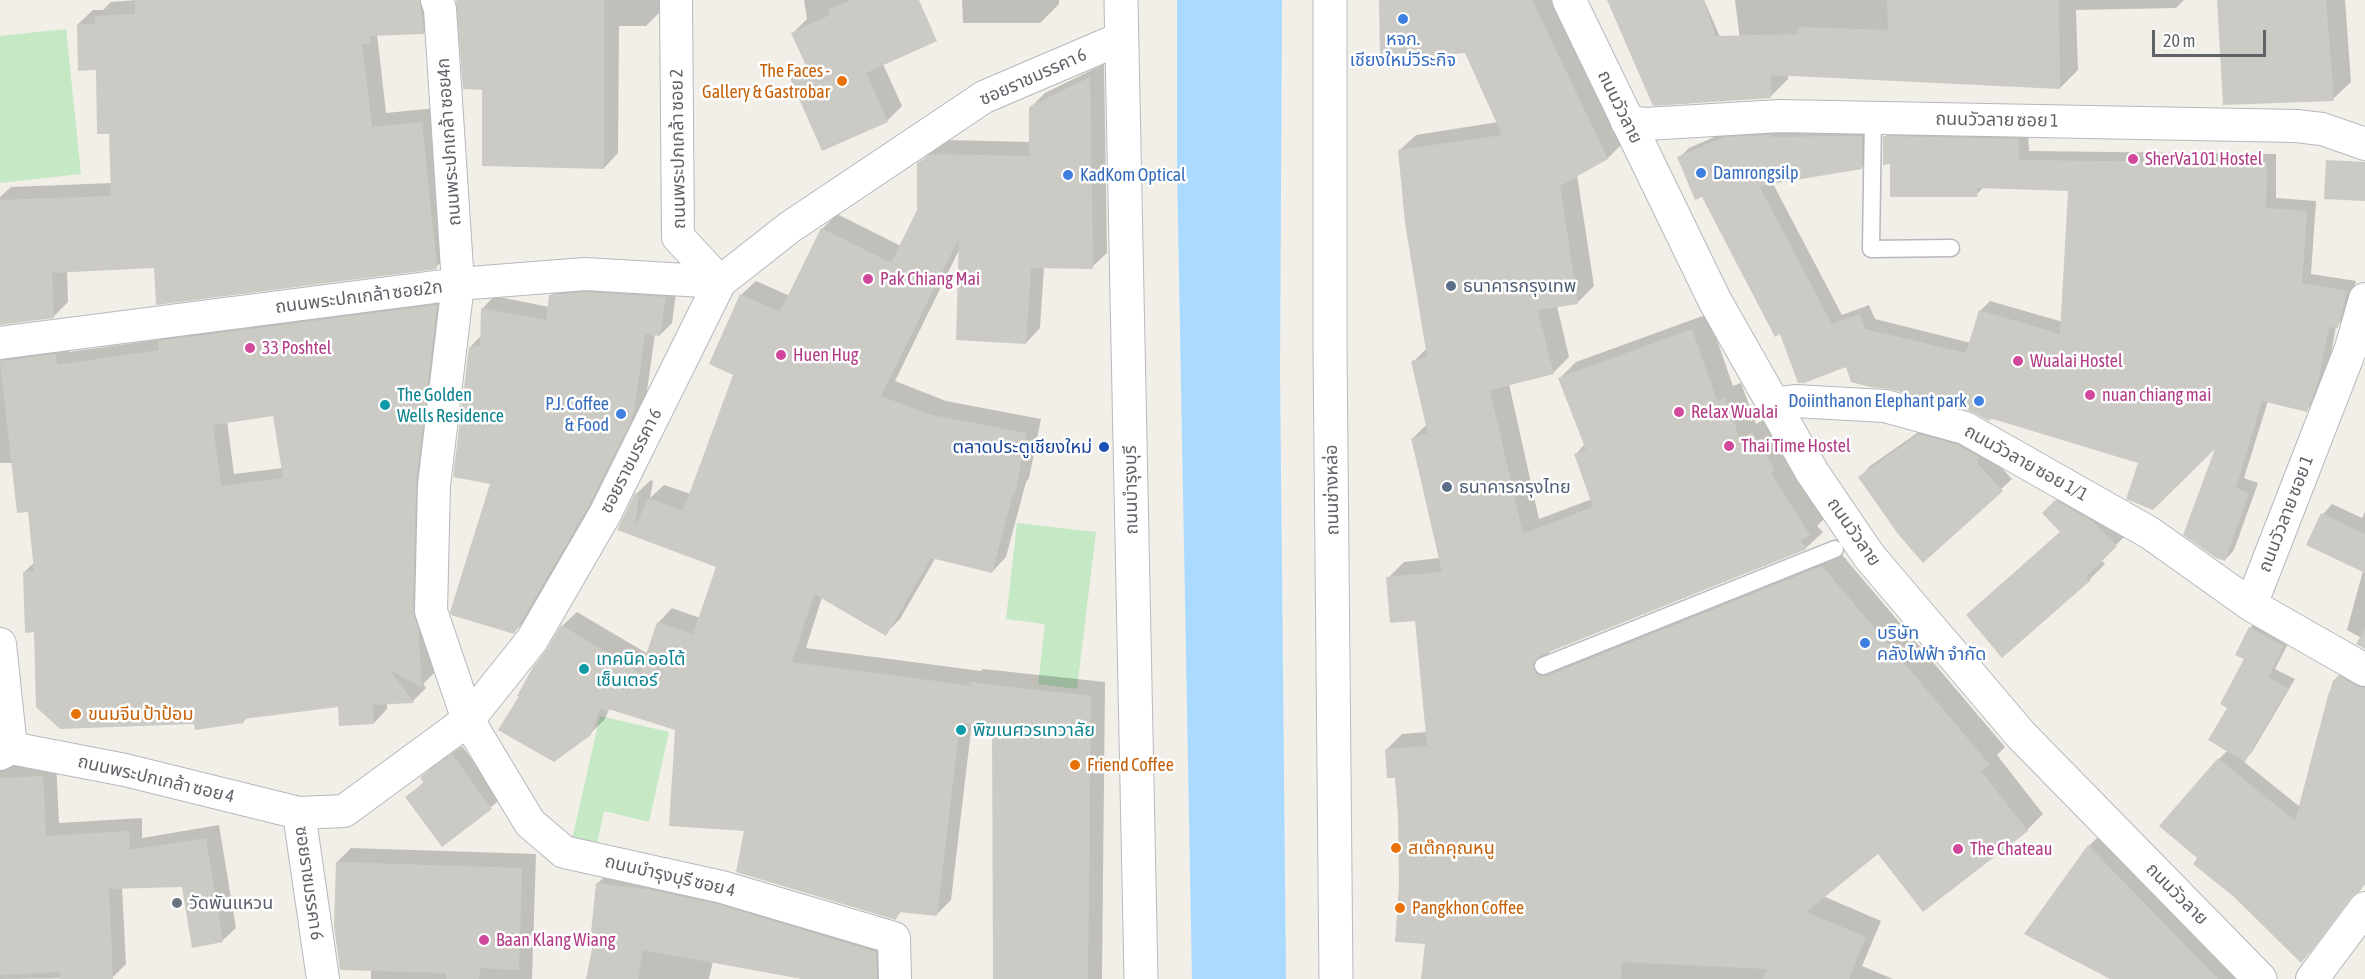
<!DOCTYPE html>
<html>
<head>
<meta charset="utf-8">
<style>
	body { margin:0 }
	#map { position:relative; width:2365px; height:979px; overflow:hidden; background:#f1efe8; font-family:"Asap Condensed",sans-serif }
	canvas { display:block }
	.scale { position:absolute; left:2152px; top:30px; width:114px; height:27px; box-sizing:border-box; border:3px solid #5f6368; border-top:0; padding-left:8px; font-size:18px; line-height:21px; white-space:nowrap; color:#5f6368; -webkit-text-stroke:4px #fff; paint-order:stroke }
</style>
</head>
<body>
<div id="map">
<canvas width="2365" height="979"></canvas>
<div class="scale">20 m</div>
</div>
<script>
const c = document.querySelector('canvas').getContext('2d');
c.lineJoin = 'round';
function fillPath(path, color) { c.fillStyle = color; c.fill(path, 'evenodd'); }
const toPath = rows => new Path2D(rows.map(r => 'M' + r).join(''));
function stroke(path, color, width, dash) { c.strokeStyle = color; c.lineWidth = width; c.lineCap = dash ? 'butt' : 'round'; c.setLineDash(dash || []); c.stroke(path); }
function drawText(font, color, halo, rows, align = 'center') {
  c.font = font + ' "Asap Condensed","Noto Sans Thai",sans-serif'; c.lineWidth = 5; c.setLineDash([]); c.textBaseline = 'middle'; c.strokeStyle = halo; c.fillStyle = color; for (const [text, x, y, turn = 0] of rows) {
    c.save(); c.translate(x, y); c.rotate((+turn || 0) * Math.PI / 180); c.textAlign = isNaN(turn) ? turn : align; if (halo) c.strokeText(text, 0, 0); c.fillText(text, 0, 0); c.restore();
  }
}
const green = toPath([
	[66,29,81,174,0,183,0,36],
	[1017,523,1096,532,1077,689,1038,684,1045,624,1006,619],
	[600,716,669,732,649,822,604,811,597,844,572,839]
]);
const water = toPath([
	[1177,0,1282,0,1280,372,1286,979,1192,979,1177,168]
]);
const shadow = toPath([
	[137,0,436,0,438,18,423,33,377,34,386,113,437,108,451,253,436,267,155,267,67,271,68,302,54,316,0,294,0,197,11,187,112,183,110,132,97,69,78,24,93,10,103,10,111,2],
	[457,0,660,0,660,12,646,26,619,26,618,153,604,168,484,88],
	[804,0,891,0,883,64,902,106,887,121,792,79,806,64,793,33,807,19],
	[962,0,1059,0,1059,4,1040,23,963,23],
	[1380,0,1556,0,1624,142,1608,158,1577,175,1594,286,1578,302,1557,306,1569,357,1553,373,1509,384,1539,519,1592,499,1575,455,1585,444,1560,378,1576,362,1708,314,1733,386,1741,383,1756,424,1768,417,1825,518,1817,526,1823,532,1807,547,1549,651,1549,654,1558,661,1838,550,2005,747,1997,755,2043,814,2027,830,1878,852,1823,896,1881,921,1862,966,1893,979,1423,979,1427,943,1401,884,1397,776,1386,750,1402,734,1427,732,1416,619,1388,578,1404,562,1440,558,1413,438,1427,424,1413,362,1427,348,1399,151,1416,135,1498,122,1466,51],
	[1608,0,1704,0,1742,87],
	[1735,0,2184,0,2176,8,2076,10,2078,70,2060,88,1788,75,1788,79,1770,97,1747,98],
	[2219,0,2345,0,2351,82,2333,99],
	[1104,64,1107,253,1092,267,1044,267,1040,328,1026,343,960,248,895,381,946,401,1041,419,1029,478,1026,482,1006,557,992,572,936,557,900,619,885,634,822,597,806,648,981,671,983,669,1105,682,1102,979,995,979,994,724,972,722,951,900,936,915,902,911,895,918,746,829,676,729,609,709,605,719,590,734,562,626,577,612,648,654,658,623,672,608,700,618,718,566,619,529,636,494,651,480,653,481,650,498,664,485,691,494,735,375,741,295,756,281,790,296,822,229,837,214,901,246,918,210,919,164,934,149,947,140,1031,142,1030,108,1045,93],
	[1871,126,1871,158,1861,168,1772,182,1842,315,1869,305,1875,319,1971,343,1980,311,1990,301,2063,322,2070,190,1984,187,1976,195,1891,162,1885,137,1895,127,2028,129,2029,151,2276,154,2276,198,2316,201,2311,274,2356,281,2347,317,2336,326,2328,371,2316,401,2306,410,2268,401,2244,478,2258,483,2234,550,2225,560,2219,443,2139,462,1847,366,1781,332,1703,195,1679,158,1689,148,1735,128],
	[563,283,677,285,672,323,660,335,655,334,646,398,601,492,526,620,514,632,470,347,482,335,482,309,494,296,549,307,551,296],
	[450,292,430,614,434,673,423,684,426,688,413,701,387,703,387,709,374,723,340,705,248,717,243,722,195,723,35,631,24,572,35,562,29,510,13,463,0,463,0,340,69,341,69,352,162,339,173,328],
	[275,415,283,468,234,474,227,421],
	[1930,424,1987,452,2012,479,1923,561,1860,477,1870,466],
	[2071,485,2131,530,2101,560,2105,564,2090,579,1968,615,2061,531,2044,513],
	[2332,504,2362,518,2365,512,2365,640,2347,630,2364,567,2323,514],
	[2258,620,2291,638,2275,669,2295,679,2252,752,2243,761,2300,807,2333,681,2344,671,2365,680,2365,884,2355,892,2311,951,2301,961,2199,858,2219,759,2228,750,2229,707,2246,659,2250,628],
	[462,746,501,799,442,845,407,797,425,781,422,778,431,768],
	[56,763,59,823,142,818,142,838,219,825,236,928,222,941,183,885,122,887,126,964,112,978,0,979,0,766],
	[2107,828,2254,979,2113,979,2026,933,2089,846],
	[351,848,536,854,532,979,371,979,371,969,337,862],
	[612,869,890,937,896,979,803,979,713,961,709,979,588,979,596,932,597,884]
]);
const building = toPath([
	[135,0,420,0,424,34,370,36,371,43,362,44,372,127,422,122,437,269,156,305,154,268,52,273,54,318,0,325,0,200,111,196,109,134,97,134,96,70,78,71,77,24,95,24,95,16,135,14],
	[456,0,604,0,604,169,482,166,482,90,463,89],
	[851,0,919,0,937,41,866,73,888,122,822,151,790,78,808,70,791,33,830,15,828,10],
	[1379,0,1532,0,1608,159,1560,186,1578,304,1538,310,1554,374,1490,390,1523,534,1593,507,1574,454,1586,450,1558,378,1692,329,1717,401,1725,398,1740,439,1752,432,1775,470,1771,473,1810,535,1801,541,1807,549,1539,656,1533,664,1536,674,1547,676,1822,566,1990,765,1981,771,2028,831,1923,912,1878,854,1806,912,1866,937,1849,979,1763,979,1767,969,1622,962,1621,979,1421,979,1425,944,1395,942,1399,884,1398,816,1395,778,1387,778,1385,749,1427,746,1415,621,1390,623,1386,577,1442,572,1411,438,1428,434,1411,361,1427,357,1405,223,1398,150,1502,135,1465,53,1380,60],
	[1607,0,1704,0,1715,36,1798,34,1799,27,1888,30,1887,0,2059,0,2060,89,1771,75,1771,98,1653,106],
	[2217,0,2326,0,2334,101,2223,105],
	[1090,77,1093,269,1031,268,1026,344,956,340,959,238,881,396,931,415,1027,433,1015,494,1013,494,992,573,931,558,886,636,814,594,792,662,973,686,967,682,1091,696,1088,979,993,979,992,725,960,723,937,916,899,912,896,920,736,872,744,831,669,826,675,730,609,709,607,712,600,708,591,735,554,762,498,730,519,696,517,696,533,667,547,649,561,625,640,673,657,622,693,634,716,567,617,530,635,493,639,495,635,528,648,498,683,511,733,375,709,364,740,294,780,312,821,228,891,263,917,210,917,163,931,154,1029,156,1029,107],
	[1771,135,1771,137,1862,136,1862,169,1759,186,1832,324,1860,314,1865,329,1966,353,1979,310,2060,334,2068,191,1977,188,1977,197,1890,197,1890,164,1883,165,1883,136,2019,139,2019,160,2267,163,2266,208,2307,211,2302,283,2347,291,2338,328,2329,327,2318,382,2307,412,2262,401,2236,488,2249,493,2225,561,2216,558,2183,535,2215,449,2153,510,2126,499,2138,463,1993,419,1995,420,1990,419,1989,421,1970,411,1890,389,1870,387,1851,382,1846,367,1804,383,1798,383,1780,334,1775,337,1702,197,1695,200,1677,157,1724,137],
	[2326,160,2365,162,2365,201,2324,199],
	[585,292,666,297,660,336,645,334,634,412,629,426,589,505,514,634,451,615,450,612,490,484,453,477,469,347,480,346,481,308,546,320,549,295],
	[437,305,416,484,413,611,418,628,422,688,389,669,414,703,373,705,374,724,339,726,338,707,243,719,244,723,195,730,194,724,60,729,36,707,34,632,25,633,23,572,34,571,28,512,17,513,0,361,56,354,57,365,159,350,158,341],
	[273,416,283,478,221,486,213,425],
	[1919,434,1958,445,1979,457,1977,463,2003,491,1923,563,1898,534,1858,477],
	[2055,500,2093,522,2117,546,2087,576,2091,580,2002,658,1966,615,2060,532,2042,513],
	[2321,513,2365,534,2365,573,2306,545],
	[2249,627,2284,646,2268,677,2288,688,2245,762,2208,740,2227,708,2220,704,2244,659,2235,655],
	[2365,628,2365,649,2356,644],
	[2338,675,2356,686,2365,688,2365,884,2360,891,2351,897,2301,963,2234,897,2193,864,2197,858,2159,826,2218,758,2295,821,2329,692],
	[452,754,492,809,442,847,405,797,424,783,420,777],
	[43,776,46,836,129,831,130,850,206,838,223,942,192,948,182,887,109,889,113,979,60,979,60,972,0,975,0,778],
	[2088,845,2218,979,2110,979,2024,934],
	[336,862,522,868,519,970,480,968,479,979,446,979,446,973,340,970,334,926],
	[596,883,647,889,717,904,876,952,877,979,802,979,643,950,638,979,586,979,595,934,591,933]
]);
const service = toPath([
	[1873,117,1871,249,1951,248],
	[1543,666,1835,549]
]);
const minor = toPath([
	[437,0,440,9,458,284,434,485,431,611,468,720,530,823,564,852,722,887,894,938,895,979],
	[676,0,678,237,720,282],
	[1627,122,1646,124,1780,116,2296,126,2322,129,2365,144],
	[2365,299,2351,348,2251,605,2365,670],
	[0,343,458,284,585,274,720,282],
	[1772,404,1795,401,1885,406,1965,428,2150,533,2251,605],
	[0,644,11,748],
	[0,754,11,748,125,770,299,813,344,811,468,720,532,640,605,514,720,282,790,227,984,97,1122,38],
	[299,813,323,979],
	[2312,979,2365,908]
]);
const tertiary = toPath([
	[1569,0,1715,301,1812,472,1869,556,2021,735,2260,979]
]);
const secondary = toPath([
	[1121,0,1141,979],
	[1330,0,1330,347,1336,979]
]);
const markers = [
	[1403,19,6,"#3f7fe0"],
	[842,81,6,"#e8710a"],
	[2133,159,6,"#d1479c"],
	[1701,173,6,"#3f7fe0"],
	[1068,175,6,"#3f7fe0"],
	[868,279,6,"#d1479c"],
	[1451,286,6,"#5c6f8a"],
	[250,348,6,"#d1479c"],
	[781,355,6,"#d1479c"],
	[2018,361,6,"#d1479c"],
	[2090,395,6,"#d1479c"],
	[1979,401,6,"#3f7fe0"],
	[385,405,6,"#0f9aa8"],
	[1679,412,6,"#d1479c"],
	[621,414,6,"#3f7fe0"],
	[1729,446,6,"#d1479c"],
	[1104,447,6,"#1a4fb4"],
	[1447,487,6,"#5c6f8a"],
	[1865,643,6,"#3f7fe0"],
	[584,669,6,"#0f9aa8"],
	[76,714,6,"#e8710a"],
	[961,730,6,"#0f9aa8"],
	[1075,765,6,"#e8710a"],
	[1396,848,6,"#e8710a"],
	[1958,849,6,"#d1479c"],
	[177,903,6,"#6b7280"],
	[1400,908,6,"#e8710a"],
	[484,940,6,"#d1479c"]
];
const shopNames = [
	["หจก.",1403,39,"center"],
	["เชียงใหม่วีระกิจ",1403,60,"center"],
	["Damrongsilp",1713,173],
	["KadKom Optical",1080,175],
	["Doiinthanon Elephant park",1967,401,"right"],
	["P.J. Coffee",609,404,"right"],
	["& Food",609,425,"right"],
	["บริษัท",1877,633],
	["คลังไฟฟ้า จำกัด",1877,654]
];
const foodNames = [
	["The Faces -",830,71,"right"],
	["Gallery & Gastrobar",830,92,"right"],
	["ขนมจีน ป้าป้อม",88,714],
	["Friend Coffee",1087,765],
	["สเต๊กคุณหนู",1408,848],
	["Pangkhon Coffee",1412,908]
];
const streetNames = [
	["ซอยราชมรรคา 6",1033,77,-24],
	["ถนนวัวลาย",1620,107,64],
	["ถนนวัวลาย ซอย 1",1997,120,1],
	["ถนนพระปกเกล้า ซอย4ก",449,142,-94],
	["ถนนพระปกเกล้า ซอย 2",678,149,-91],
	["ถนนพระปกเกล้า ซอย2ก",359,297,-7],
	["ซอยราชมรรคา 6",631,461,-63],
	["ถนนวัวลาย ซอย 1/1",2026,463,29],
	["ถนนบำรุงบุรี",1131,490,-91],
	["ถนนช่างหล่อ",1332,490,-91],
	["ถนนวัวลาย ซอย 1",2286,514,-69],
	["ถนนวัวลาย",1854,532,55],
	["ถนนพระปกเกล้า ซอย 4",156,779,13],
	["ถนนบำรุงบุรี ซอย 4",670,876,13],
	["ซอยราชมรรคา 6",309,883,82],
	["ถนนวัวลาย",2177,894,45]
];
const hotelNames = [
	["SherVa101 Hostel",2145,159],
	["Pak Chiang Mai",880,279],
	["33 Poshtel",262,348],
	["Huen Hug",793,355],
	["Wualai Hostel",2030,361],
	["nuan chiang mai",2102,395],
	["Relax Wualai",1691,412],
	["Thai Time Hostel",1741,446],
	["The Chateau",1970,849],
	["Baan Klang Wiang",496,940]
];
const serviceNames = [
	["ธนาคารกรุงเทพ",1463,286],
	["ธนาคารกรุงไทย",1459,487]
];
const cultureNames = [
	["The Golden",397,395],
	["Wells Residence",397,416],
	["เทคนิค ออโต้",596,659],
	["เซ็นเตอร์",596,680],
	["พิฆเนศวรเทวาลัย",973,730]
];
const transitNames = [
	["ตลาดประตูเชียงใหม่",1092,447]
];
const worshipNames = [
	["วัดพันแหวน",189,903]
];
fillPath(green, '#c5e8c5');
fillPath(water, '#aadaff');
fillPath(shadow, '#0003');
fillPath(building, '#cccac5');
stroke(service, '#b5b8bc', 19);
stroke(minor, '#b5b8bc', 34);
stroke(tertiary, '#b5b8bc', 35);
stroke(secondary, '#b6babf', 35);
stroke(service, '#fff', 16);
stroke(minor, '#fff', 32);
stroke(tertiary, '#fff', 33);
stroke(secondary, '#fff', 33);
for (const [x, y, r, color] of markers) { const dot = new Path2D(); dot.arc(x, y, r, 0, 2 * Math.PI); c.fillStyle = color; c.fill(dot); stroke(dot, '#fff', 2); }
drawText('18px', '#366cbe', '#fff', shopNames, 'left');
drawText('18px', '#c56008', '#fff', foodNames, 'left');
drawText('18px', '#5f6368', '#fff', streetNames);
drawText('18px', '#b23c85', '#fff', hotelNames, 'left');
drawText('18px', '#4e5e75', '#fff', serviceNames, 'left');
drawText('18px', '#0d838f', '#fff', cultureNames, 'left');
drawText('18px', '#164399', '#fff', transitNames, 'right');
drawText('18px', '#5b616d', '#fff', worshipNames, 'left');
</script>
</body>
</html>
